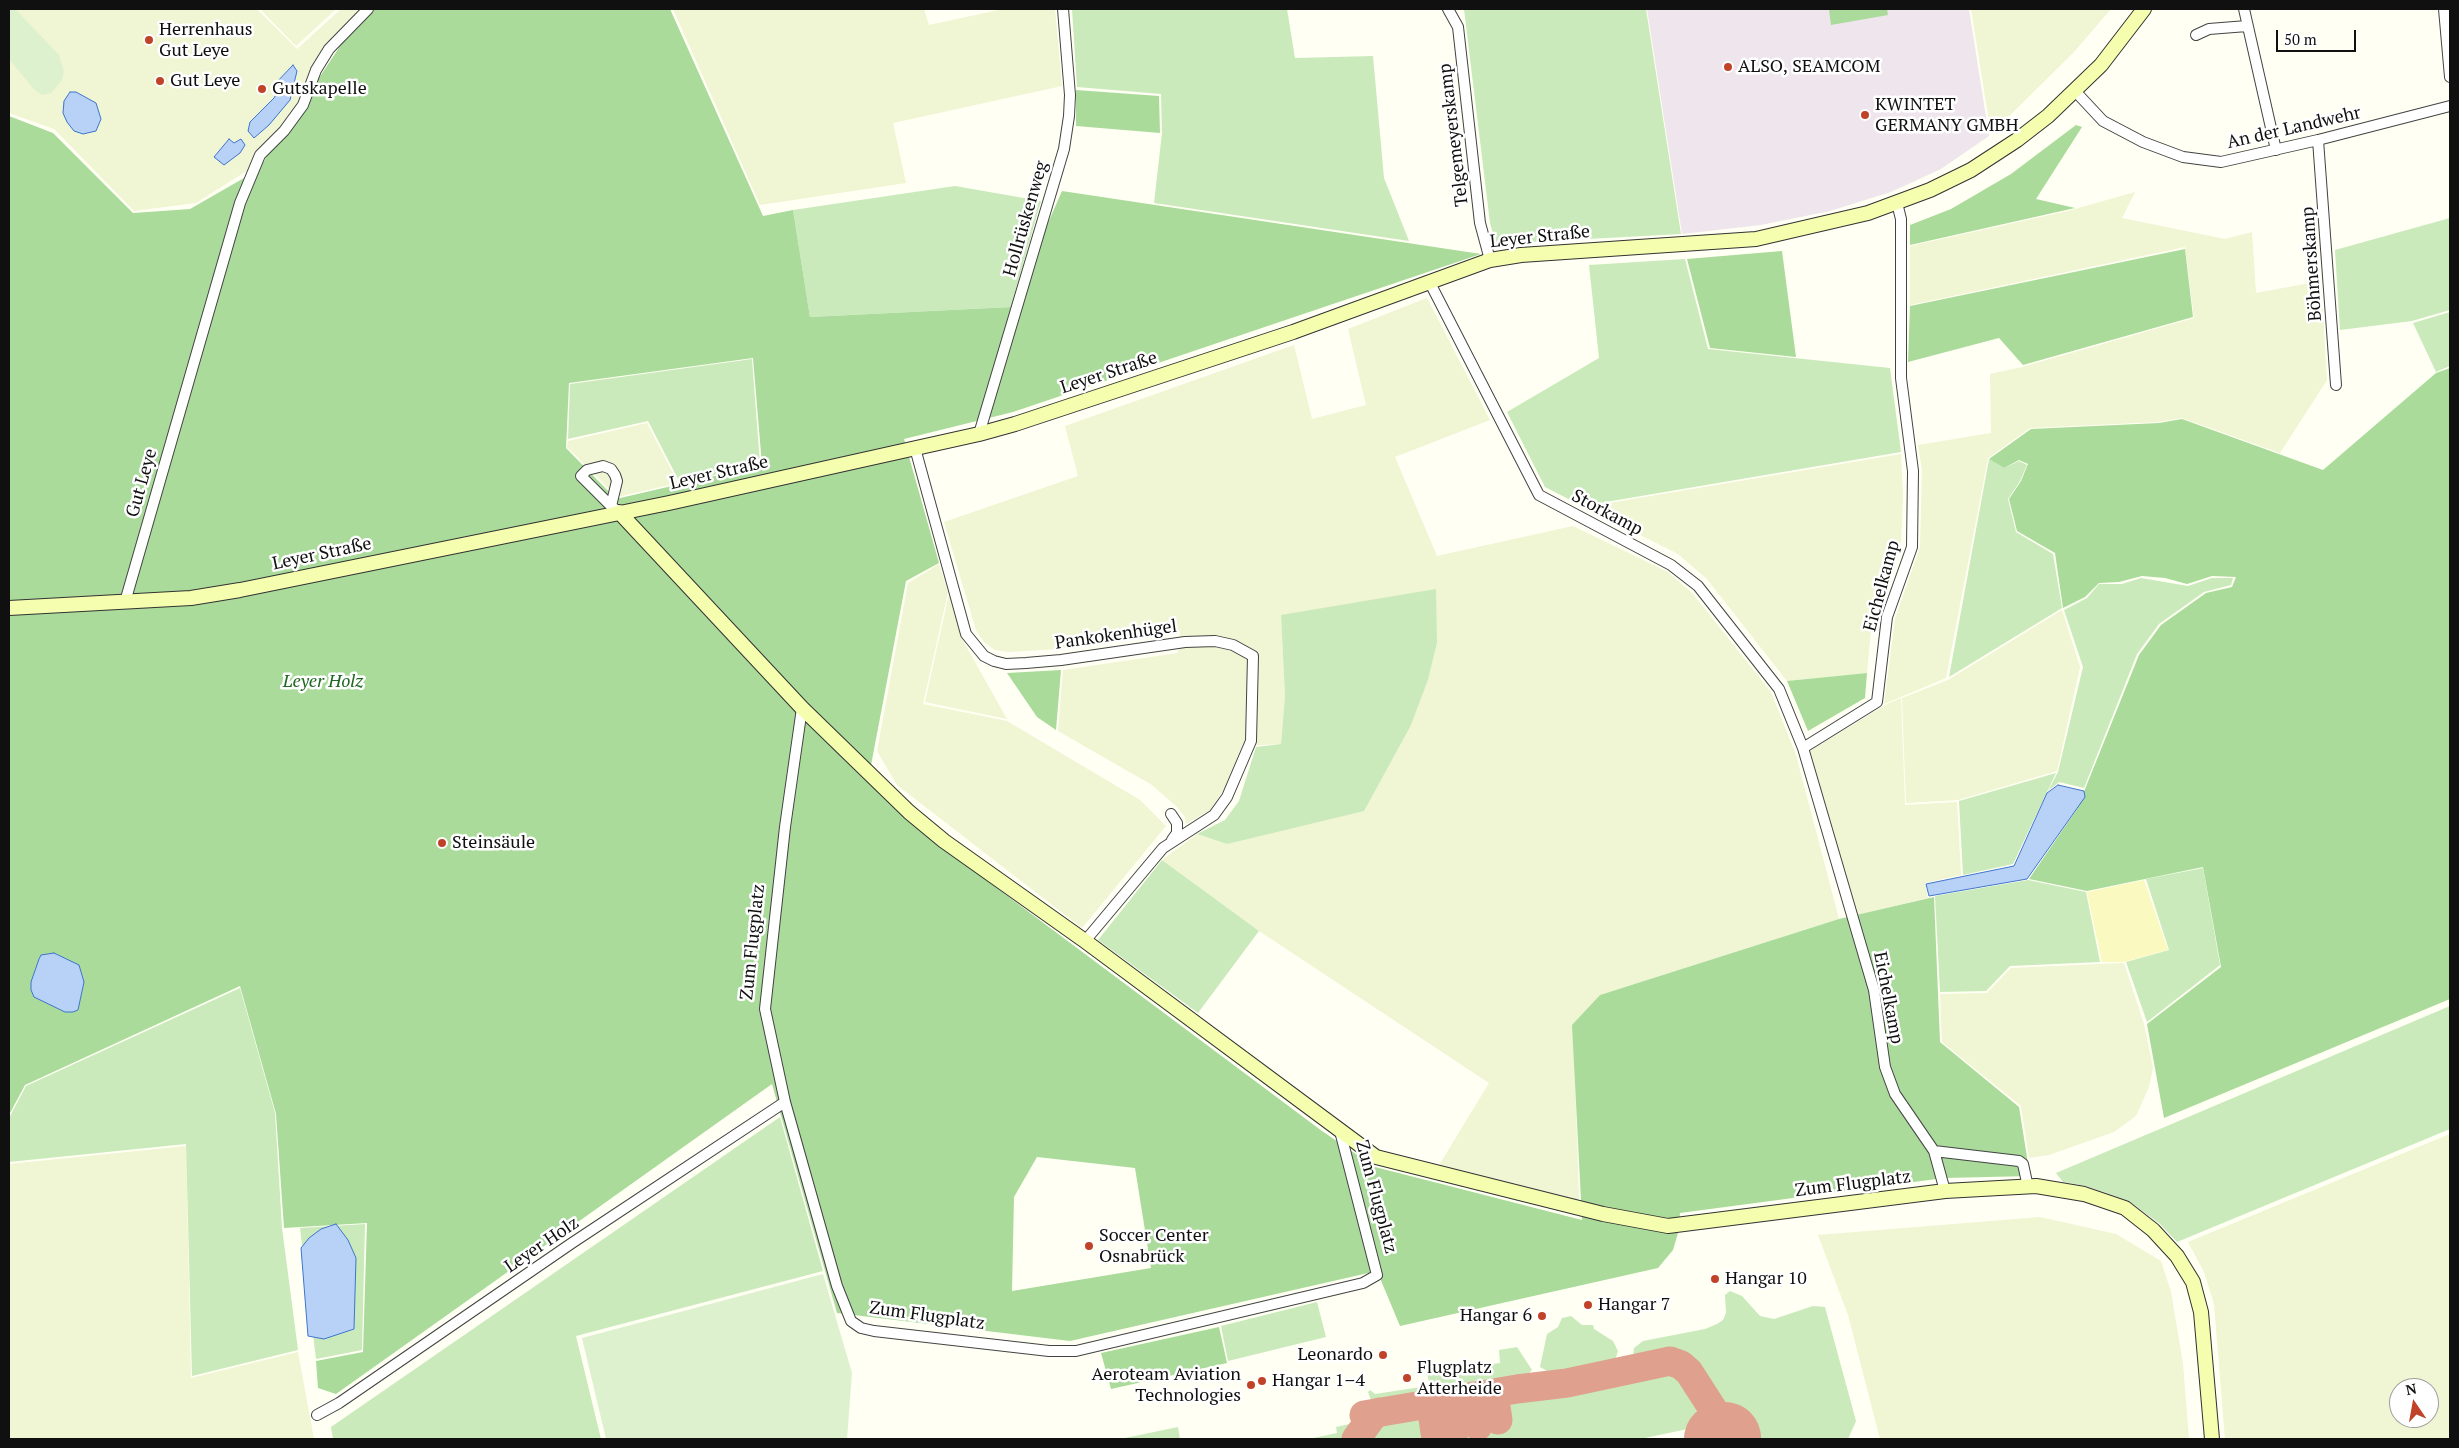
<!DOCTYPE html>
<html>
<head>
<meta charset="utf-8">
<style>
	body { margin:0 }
	#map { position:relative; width:2459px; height:1448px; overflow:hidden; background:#fffff3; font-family:"PT Serif",serif }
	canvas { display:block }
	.frame { position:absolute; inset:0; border:10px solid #101010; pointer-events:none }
	.north { position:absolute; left:2389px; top:1378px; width:50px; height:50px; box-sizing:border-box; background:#fff; border:1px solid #9f9f9f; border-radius:50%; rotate:348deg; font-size:14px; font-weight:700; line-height:20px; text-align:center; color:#101010 }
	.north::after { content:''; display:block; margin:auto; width:18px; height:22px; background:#c04228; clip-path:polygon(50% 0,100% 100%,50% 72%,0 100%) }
	.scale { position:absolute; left:2276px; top:30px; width:80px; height:22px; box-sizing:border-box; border:2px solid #101010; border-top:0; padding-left:6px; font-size:15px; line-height:18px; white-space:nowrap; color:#101010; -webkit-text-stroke:4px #fff; paint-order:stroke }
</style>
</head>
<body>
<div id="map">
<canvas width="2459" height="1448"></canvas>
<div class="frame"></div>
<div class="north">N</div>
<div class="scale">50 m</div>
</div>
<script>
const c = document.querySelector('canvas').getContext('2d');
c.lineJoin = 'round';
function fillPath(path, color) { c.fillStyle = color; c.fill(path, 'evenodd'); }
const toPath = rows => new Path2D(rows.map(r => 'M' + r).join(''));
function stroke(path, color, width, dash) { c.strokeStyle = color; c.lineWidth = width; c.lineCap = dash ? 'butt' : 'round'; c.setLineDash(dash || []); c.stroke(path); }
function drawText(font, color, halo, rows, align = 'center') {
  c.font = font + ' "PT Serif",serif'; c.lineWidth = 5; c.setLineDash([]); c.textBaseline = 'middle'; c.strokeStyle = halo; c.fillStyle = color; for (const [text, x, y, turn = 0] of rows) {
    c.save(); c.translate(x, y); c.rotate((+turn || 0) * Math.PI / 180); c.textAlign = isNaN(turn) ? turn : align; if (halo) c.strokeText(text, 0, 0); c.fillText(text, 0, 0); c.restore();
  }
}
const industrial = toPath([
	[1647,9,1969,9,1989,136,1941,169,1891,192,1830,211,1761,225,1682,234]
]);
const farmland = toPath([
	[9,9,257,9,297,49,341,9,357,9,357,15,253,167,196,203,134,211,54,129,9,113],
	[260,9,336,9,296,46],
	[673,9,924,9,929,25,1003,9,1055,9,1062,86,893,123,906,183,760,205],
	[1971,9,2111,9,2074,52,1991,134],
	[2135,192,2122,218,2225,239,2252,232,2256,293,2321,281,2327,380,2280,453,2182,418,2158,422,2030,428,1988,458,1946,678,1884,704,1895,619,1920,547,1922,470,1918,445,1991,433,1990,374,2022,367,2194,318,2185,247,1910,305,1910,246,2068,211],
	[1427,298,1490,420,1395,457,1437,556,1573,526,1668,572,1693,594,1771,692,1796,755,1839,919,1600,995,1573,1025,1579,1200,1438,1167,1489,1083,1259,931,1162,860,1197,834,1227,844,1411,725,1428,680,1437,643,1281,615,1285,696,1281,744,1242,746,1225,788,1210,810,1186,824,1185,817,1177,807,1152,785,1058,731,1063,670,1178,653,1180,631,1058,649,1009,652,995,650,984,642,976,630,944,522,1078,476,1065,426,1294,345,1312,419,1366,405,1348,329],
	[647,423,678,483,617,497,567,447,568,441],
	[1901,454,1903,496,1901,543,1872,620,1867,673,1787,681,1707,579,1678,554,1585,507],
	[939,564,948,592,923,704,1007,721,1140,800,1166,826,1082,928,897,785,877,751,908,583],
	[949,594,962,639,1007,719,925,702],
	[2062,610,2080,667,2057,771,1958,800,1906,803,1902,698,1948,680],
	[1901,698,1905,805,1957,802,1961,875,1925,883,1928,898,1857,915,1831,834,1810,751,1885,705],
	[2124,963,2144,1024,2153,1068,2149,1087,2136,1116,2114,1132,2049,1155,2029,1158,2021,1106,1942,1042,1940,994,1987,993,2011,968],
	[2450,1134,2450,1439,2225,1439,2214,1304,2204,1272,2188,1242],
	[2399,1388,2429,1388,2429,1418,2399,1418],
	[186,1146,191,1378,298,1352,314,1439,9,1439,9,1164],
	[2040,1217,2116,1234,2161,1261,2171,1292,2183,1364,2189,1439,1880,1439,1848,1315,1818,1235]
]);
const green = toPath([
	[1072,9,1287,9,1295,58,1373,56,1384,178,1409,241,1154,203,1162,133,1161,94,1077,87],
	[1464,9,1646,9,1681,234,1532,242,1497,248,1490,223],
	[955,186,1041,201,1011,307,810,317,793,210],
	[2450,218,2450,310,2412,321,2340,330,2335,250],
	[1685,259,1708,349,1890,368,1901,452,1582,506,1545,487,1507,412,1599,358,1589,265],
	[2450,312,2450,366,2436,372,2413,323],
	[752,359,760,464,680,483,648,421,568,439,570,384],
	[1989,459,2004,468,2019,461,2027,465,2020,481,2008,499,2016,532,2053,554,2062,608,1949,677],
	[2141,578,2188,586,2212,578,2233,578,2231,585,2204,592,2159,624,2137,654,2084,788,2059,782,2048,791,2058,772,2083,667,2064,610,2087,598,2099,584,2122,584],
	[1436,589,1437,643,1428,680,1411,725,1364,811,1227,844,1197,834,1225,820,1239,801,1256,747,1281,744,1285,696,1281,615],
	[2056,773,2013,864,1963,875,1959,801],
	[1162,860,1259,931,1198,1013,1098,940],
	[2203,868,2220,965,2147,1022,2126,962,2169,950,2146,879],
	[2028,880,2086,892,2100,962,2010,966,1986,991,1940,992,1935,896],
	[240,988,275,1113,282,1228,298,1350,192,1376,186,1144,9,1162,9,1118,26,1086],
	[2450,1006,2450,1129,2177,1242,2160,1224,2129,1201,2086,1186,2063,1182,2056,1173],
	[780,1117,823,1271,576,1336,601,1439,333,1439,331,1427],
	[365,1224,362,1350,316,1359,300,1228],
	[1730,1291,1742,1296,1760,1316,1774,1319,1813,1306,1825,1307,1856,1421,1848,1439,1748,1439,1744,1414,1723,1411,1717,1406,1692,1366,1683,1359,1670,1356,1636,1361,1633,1358,1634,1348,1643,1341,1705,1329,1717,1324,1723,1320,1726,1313,1725,1295],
	[1317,1302,1326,1337,1228,1361,1221,1326],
	[1571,1316,1582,1325,1593,1325,1594,1329,1613,1341,1618,1351,1613,1367,1558,1377,1540,1367,1547,1334,1558,1327,1562,1318],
	[1517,1347,1532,1370,1521,1382,1437,1396,1432,1392,1427,1374,1500,1363,1499,1350],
	[1670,1368,1678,1371,1685,1377,1711,1418,1707,1425,1640,1439,1363,1439,1381,1418,1527,1394,1531,1399,1577,1391,1577,1388],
	[1421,1387,1421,1394,1417,1398,1377,1405,1372,1403,1368,1392,1370,1390,1375,1394],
	[1358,1422,1358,1429,1350,1439,1309,1439,1337,1433,1336,1427],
	[1178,1427,1180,1439,1120,1439,1125,1438]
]);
const forest = toPath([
	[360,9,670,9,763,216,793,210,810,317,1011,307,1062,191,1481,254,1013,412,904,439,939,563,906,581,868,781,919,830,1322,1131,1375,1167,1582,1220,1572,1025,1600,995,1839,919,1934,897,1940,1042,2019,1107,2030,1176,1944,1178,1680,1213,1678,1233,1673,1250,1658,1268,1400,1326,1377,1271,1070,1341,837,1313,772,1084,336,1394,318,1388,316,1361,363,1352,367,1223,284,1228,276,1114,240,986,25,1085,9,1115,9,116,53,133,133,213,190,209,258,170,360,16],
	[753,358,762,465,616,499,566,448,569,383],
	[1037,1157,1135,1168,1151,1268,1012,1291,1014,1197],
	[1829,9,1887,9,1888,15,1831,25],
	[1076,90,1159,96,1160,133,1076,126],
	[2076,125,2082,127,2036,199,2075,208,1910,245,1910,225,1951,209,2011,174],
	[2185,249,2193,317,2023,365,1999,338,1908,362,1910,306],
	[1782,251,1796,357,1710,348,1687,259],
	[2450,368,2450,999,2164,1118,2147,1024,2221,967,2203,867,2087,891,2029,879,2077,809,2139,655,2161,625,2206,593,2232,587,2236,577,2212,576,2187,584,2165,578,2142,576,2119,582,2099,583,2085,597,2063,608,2055,553,2017,531,2009,499,2021,481,2028,464,2019,460,2004,468,1989,459,2031,429,2159,423,2182,419,2323,470,2436,373],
	[1061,670,1056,730,1037,717,1007,673],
	[1867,673,1865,698,1808,731,1787,681],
	[1219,1327,1227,1363,1111,1389,1101,1353]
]);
const sand = toPath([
	[2144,880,2168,950,2124,962,2102,962,2087,892]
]);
const pitch = toPath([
	[9,9,15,9,59,55,64,72,62,80,51,93,42,95,35,90,9,59],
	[823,1274,852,1373,847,1439,606,1439,582,1338]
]);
const water = toPath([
	[293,65,297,71,290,100,269,125,254,138,248,131,250,122,274,98,278,91,273,86,293,65],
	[70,92,76,92,96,103,101,119,96,131,83,134,74,131,67,122,63,113,64,101,70,92],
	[229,139,234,143,241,139,245,145,240,153,224,165,214,157,229,139],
	[2058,785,2084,791,2085,797,2027,879,1929,896,1926,884,2014,866,2047,793,2058,785],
	[54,953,79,965,84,982,78,1010,73,1012,65,1012,34,997,31,990,31,982,39,959,41,955,54,953],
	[336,1224,348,1240,356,1258,354,1329,324,1339,308,1336,301,1248,309,1238,321,1229,336,1224]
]);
const taxiway = toPath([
	[1494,1393,1498,1420],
	[1473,1396,1478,1426],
	[1452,1400,1456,1429],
	[1431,1403,1435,1433],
	[1364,1415,1517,1389,1567,1383,1670,1361,1681,1365,1689,1372,1718,1417,1725,1438],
	[1356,1439,1372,1417,1379,1412]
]);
const runway = toPath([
	[1720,1439,1725,1438]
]);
const street = toPath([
	[1448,9,1458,27,1480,223,1490,260],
	[2244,9,2276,150],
	[2444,9,2450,77],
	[2196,35,2209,29,2247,26],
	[2075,91,2103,121,2143,142,2183,157,2221,162,2318,140,2450,106],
	[2318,140,2336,385],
	[1429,281,1539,495,1671,565,1698,586,1779,689,1803,748,1874,990,1885,1067,1895,1094,1934,1151,1945,1191],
	[979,434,1064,149,1069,116,1070,95,1063,9],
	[915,448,966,634,984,656,994,661,1006,664,1026,663,1061,660,1185,642,1215,641,1233,645,1253,656,1251,741,1227,797,1214,815,1163,848,1085,941],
	[611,506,617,481,615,475,611,469,603,466,587,470,581,476,611,506,619,512],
	[127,595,240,203,260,155,284,131,303,105,316,70,329,49,368,9],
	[802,708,785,827,765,1009,785,1102,837,1286,851,1321,861,1328,874,1331,1049,1351,1076,1351,1363,1283,1377,1275,1340,1131],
	[1803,748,1877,702,1887,617,1912,547,1913,471,1901,378,1901,219,1897,203],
	[1171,814,1177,823,1177,833,1172,840],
	[1934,1151,2019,1161,2023,1164,2028,1187],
	[317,1415,339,1403,572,1243,785,1102]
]);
const secondary = toPath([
	[619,512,802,708,909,812,944,841,1085,941,1376,1157,1603,1214,1668,1226,1945,1191,2036,1186,2084,1194,2125,1208,2153,1230,2177,1256,2193,1282,2201,1312,2212,1439],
	[9,608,191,598,240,590,669,503,979,434,1015,424,1293,332,1490,260,1521,255,1756,239,1868,213,1930,190,1971,170,2017,140,2048,116,2101,65,2144,9]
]);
const markers = [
	[149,40,5,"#c04228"],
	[1728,67,5,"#c04228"],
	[160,81,5,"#c04228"],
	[262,89,5,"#c04228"],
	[1865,115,5,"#c04228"],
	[442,843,5,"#c04228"],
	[1089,1246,5,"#c04228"],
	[1715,1279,5,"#c04228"],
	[1588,1305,5,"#c04228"],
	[1542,1316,5,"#c04228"],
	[1383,1355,5,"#c04228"],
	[1407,1378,5,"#c04228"],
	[1262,1381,5,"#c04228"],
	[1251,1385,5,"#c04228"]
];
const poiNames = [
	["Herrenhaus",159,30],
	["Gut Leye",159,51],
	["ALSO, SEAMCOM",1738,67],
	["Gut Leye",170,81],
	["Gutskapelle",272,89],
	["KWINTET",1875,105],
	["GERMANY GMBH",1875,126],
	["Steinsäule",452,843],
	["Soccer Center",1099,1236],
	["Osnabrück",1099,1257],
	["Hangar 10",1725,1279],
	["Hangar 7",1598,1305],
	["Hangar 6",1532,1316,"right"],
	["Leonardo",1373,1355,"right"],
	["Flugplatz",1417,1368],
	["Atterheide",1417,1389],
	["Aeroteam Aviation",1241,1375,"right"],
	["Technologies",1241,1396,"right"],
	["Hangar 1–4",1272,1381]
];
const streetNames = [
	["An der Landwehr",2294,128,-13],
	["Telgemeyerskamp",1454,135,-97],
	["Hollrüskenweg",1026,219,-74],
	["Leyer Straße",1540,237,-6],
	["Böhmerskamp",2312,264,-94],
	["Leyer Straße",1109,373,-18],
	["Leyer Straße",719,473,-13],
	["Gut Leye",142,483,-74],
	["Storkamp",1607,513,28],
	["Leyer Straße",322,554,-12],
	["Eichelkamp",1882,586,-75],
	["Pankokenhügel",1116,635,-8],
	["Zum Flugplatz",753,942,-84],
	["Eichelkamp",1888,998,79],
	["Zum Flugplatz",1853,1184,-7],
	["Zum Flugplatz",1376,1197,75],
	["Leyer Holz",542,1245,-34],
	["Zum Flugplatz",927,1316,8]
];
const parkNames = [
	["Leyer Holz",323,682]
];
fillPath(industrial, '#eee5ed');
fillPath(farmland, '#f0f5d3');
fillPath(green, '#caeabc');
fillPath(forest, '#aadb9b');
fillPath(sand, '#fafac0');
fillPath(pitch, '#ddf1ce');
fillPath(water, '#b8d1f6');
stroke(water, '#3f75cd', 1);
stroke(taxiway, '#e0a08e', 29);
stroke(runway, '#e0a08e', 72);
stroke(street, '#434343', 12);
stroke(secondary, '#323232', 16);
stroke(street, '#fff', 10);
stroke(secondary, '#f5feaf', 14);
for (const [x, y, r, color] of markers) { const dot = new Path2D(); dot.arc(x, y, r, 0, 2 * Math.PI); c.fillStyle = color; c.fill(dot); stroke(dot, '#fff', 2); }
drawText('18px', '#101010', '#fff', poiNames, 'left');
drawText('18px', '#101010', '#fff', streetNames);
drawText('italic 18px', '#1f6821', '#fff', parkNames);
</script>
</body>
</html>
